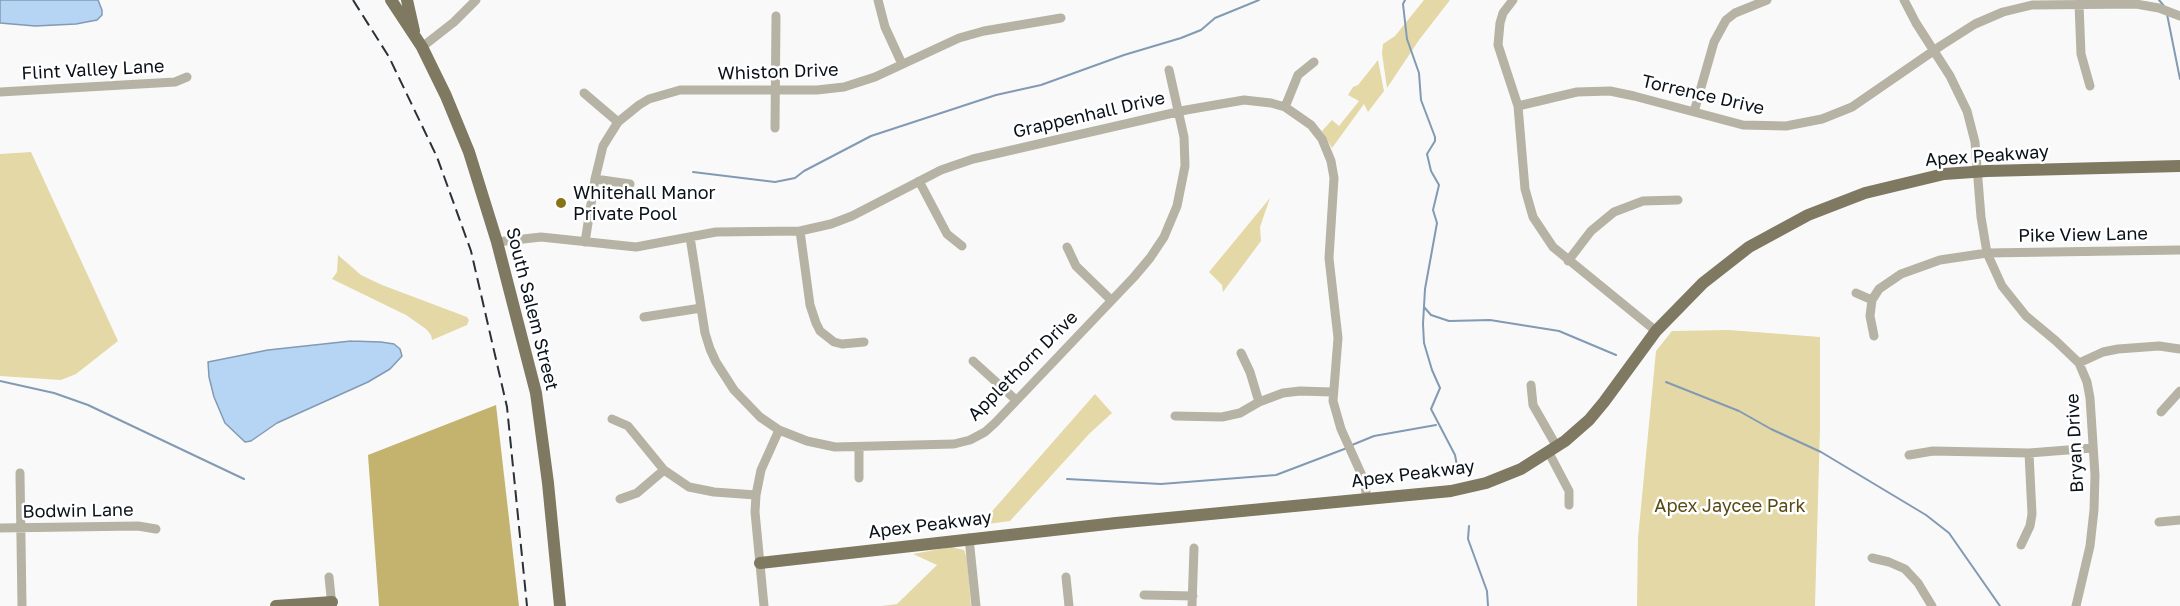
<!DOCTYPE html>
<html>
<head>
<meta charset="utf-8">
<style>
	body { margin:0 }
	canvas { display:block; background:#f9f9f9 }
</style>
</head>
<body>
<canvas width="2180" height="606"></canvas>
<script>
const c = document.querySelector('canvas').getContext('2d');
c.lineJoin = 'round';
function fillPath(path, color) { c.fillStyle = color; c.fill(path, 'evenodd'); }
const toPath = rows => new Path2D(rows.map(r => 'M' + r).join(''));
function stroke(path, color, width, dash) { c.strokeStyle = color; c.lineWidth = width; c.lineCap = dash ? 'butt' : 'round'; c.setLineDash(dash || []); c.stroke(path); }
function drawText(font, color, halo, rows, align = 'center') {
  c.font = font + ' "Golos Text",sans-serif'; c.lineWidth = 5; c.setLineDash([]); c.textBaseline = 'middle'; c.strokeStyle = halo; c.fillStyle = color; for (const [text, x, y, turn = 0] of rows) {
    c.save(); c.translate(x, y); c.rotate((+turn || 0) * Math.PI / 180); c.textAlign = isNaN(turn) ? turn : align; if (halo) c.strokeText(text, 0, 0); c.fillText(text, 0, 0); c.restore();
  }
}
const green = toPath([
	[1424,0,1450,0,1419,40,1387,88,1382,53,1383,44,1395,36],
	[1378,60,1384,91,1368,112,1364,104,1332,148,1322,131,1332,120,1339,126,1359,101,1348,95,1353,87,1358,85],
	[31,152,118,341,76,374,61,380,0,376,0,154],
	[1270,198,1260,227,1261,241,1223,292,1222,285,1209,272],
	[338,255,361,275,382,285,467,317,469,320,467,325,432,340,431,335,426,329,406,315,332,279,337,272],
	[1729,330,1820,337,1820,428,1815,606,1637,606,1638,538,1656,351,1672,331],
	[1095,394,1112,413,1090,433,1010,521,980,525],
	[951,547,964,550,967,558,971,606,881,606,897,604,937,565,913,554]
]);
const forest = toPath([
	[496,405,519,606,379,606,368,455]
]);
const water = toPath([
	[0,0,98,0,102,10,102,15,97,20,76,24,35,26,0,23,0,0],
	[351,341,381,342,394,344,400,349,402,356,390,369,368,382,277,423,251,441,245,442,225,423,214,397,209,377,208,362,268,350,351,341]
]);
const stream = toPath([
	[1405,0,1403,4,1407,39,1419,73,1421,100,1435,137,1435,141,1427,154,1431,171,1439,185,1433,210,1437,223,1425,289,1423,324,1424,343,1432,370,1440,388,1431,409,1455,455,1458,471],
	[2159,0,2164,6],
	[2167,14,2180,79],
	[693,172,775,182,795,178,804,171,871,136,996,95,1041,85,1124,55,1181,38,1201,30,1215,18,1259,0],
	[1424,307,1431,315,1449,321,1490,320,1559,331,1616,355],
	[0,381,54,393,88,405,244,479],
	[1666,382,1739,411,1771,429,1821,452,1926,515,1949,533,2000,606],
	[1352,445,1374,436,1436,425],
	[1067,479,1161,484,1276,475,1347,448],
	[1469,526,1468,539,1487,591,1488,606]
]);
const minor = toPath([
	[878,0,885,27,902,64],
	[1513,0,1503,13,1500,23,1498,45,1518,106,1525,189,1533,217,1553,247,1656,331],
	[1904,0,1916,23,1950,76,1967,111,1975,142,1981,217,1987,253,2002,286,2026,316,2056,341,2079,363,2087,382,2090,398,2095,475,2094,510,2090,546,2076,606],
	[2079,4,2081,54,2090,86],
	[422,47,454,22,476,0],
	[0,92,175,82,187,77],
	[584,93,618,122],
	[1518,106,1577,92,1610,91,1634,96,1743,125,1786,126,1822,119,1852,107,1942,45,1975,24,2003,12,2032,5,2136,4,2159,8,2180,16],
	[1285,107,1298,75,1314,62],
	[1694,112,1714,42,1726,20,1735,13,1767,0],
	[775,128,776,16],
	[595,179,630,184],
	[919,181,947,234,962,246],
	[800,231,810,305,816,323,820,331,834,342,842,344,864,342],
	[690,237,705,333,710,349,716,362,734,390,760,417,779,430,807,441,835,447,954,444,970,440,985,432,995,423,1134,277,1150,258,1164,237,1177,206,1185,166,1184,137,1169,70],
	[497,242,541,237,636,247,716,232,800,231,831,224,852,216,941,170,973,159,1186,110,1244,100,1271,103,1285,107,1311,125,1322,139,1331,161,1334,178,1329,258,1338,338,1333,401,1341,429,1364,480,1367,499],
	[585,242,595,179,603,146,618,122,639,105,649,99,680,90,817,90,844,87,875,77,959,38,984,31,1061,18],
	[1067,247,1076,266,1111,300],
	[1568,261,1591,231,1614,212,1643,201,1678,200],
	[1856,293,1872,300],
	[644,317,701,308],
	[1874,336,1870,316,1872,300,1879,289,1901,274,1940,260,1987,253,2180,250],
	[1241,353,1250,372,1259,402],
	[973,361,1016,400],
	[2079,363,2103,352,2118,349,2159,346,2180,349],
	[1531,385,1533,405,1557,447],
	[2161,412,2180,391],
	[1175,416,1222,417,1240,413,1259,402,1283,393,1300,391,1332,392],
	[612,419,628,426,664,470,689,487,714,492,756,495],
	[859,448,859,478],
	[1549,453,1569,491,1569,505],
	[1909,455,1933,451,2029,453,2093,448],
	[20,473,22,606],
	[620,499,637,493,664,470],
	[2159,522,2180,520],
	[0,528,138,526,156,529],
	[969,538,976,606],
	[2021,545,2030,526,2032,514,2029,453],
	[1872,558,1889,562,1905,569,1918,583,1932,606],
	[329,577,332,606],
	[1066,577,1069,606],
	[1144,595,1193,596],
	[764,606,755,512,756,495,761,470,779,430],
	[1192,606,1194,548]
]);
const major = toPath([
	[391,0,422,47,446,96,469,152,497,242,536,393,548,483,560,606],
	[407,0,414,31],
	[760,563,1116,523,1451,491,1486,483,1521,469,1565,441,1589,420,1604,402,1656,331,1703,283,1749,247,1808,215,1865,193,1944,174,1987,171,2180,166],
	[276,606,332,602]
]);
const rail = toPath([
	[353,0,389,57,437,157,471,251,507,407,527,606]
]);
const markers = [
	[561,203,6,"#877417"]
];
const streetNames = [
	["Flint Valley Lane",93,70,-3],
	["Whiston Drive",778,72,-2],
	["Torrence Drive",1703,95,13],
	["Grappenhall Drive",1089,115,-13],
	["Apex Peakway",1987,156,-4],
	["Pike View Lane",2083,235,-1],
	["South Salem Street",532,309,76],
	["Applethorn Drive",1023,366,-45],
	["Bryan Drive",2075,443,-93],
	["Apex Peakway",1413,474,-7],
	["Bodwin Lane",78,511,-1],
	["Apex Peakway",930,525,-7]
];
const poiNames = [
	["Whitehall Manor",573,193],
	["Private Pool",573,214]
];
const parkNames = [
	["Apex Jaycee Park",1730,506]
];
fillPath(green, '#e4d8a6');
fillPath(forest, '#c3b36e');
fillPath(water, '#b6d4f4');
stroke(water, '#829ab3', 1.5);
stroke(stream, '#829ab3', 2);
stroke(minor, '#b6b3a5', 9);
stroke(major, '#7e7960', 12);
stroke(rail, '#2a3138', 2, [12, 6]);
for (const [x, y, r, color] of markers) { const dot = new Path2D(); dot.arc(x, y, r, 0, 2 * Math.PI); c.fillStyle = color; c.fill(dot); stroke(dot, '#fff', 2); }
drawText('18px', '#09121a', '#fff', streetNames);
drawText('18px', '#09121a', '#fff', poiNames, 'left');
drawText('18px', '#574b15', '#fff', parkNames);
</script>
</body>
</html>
